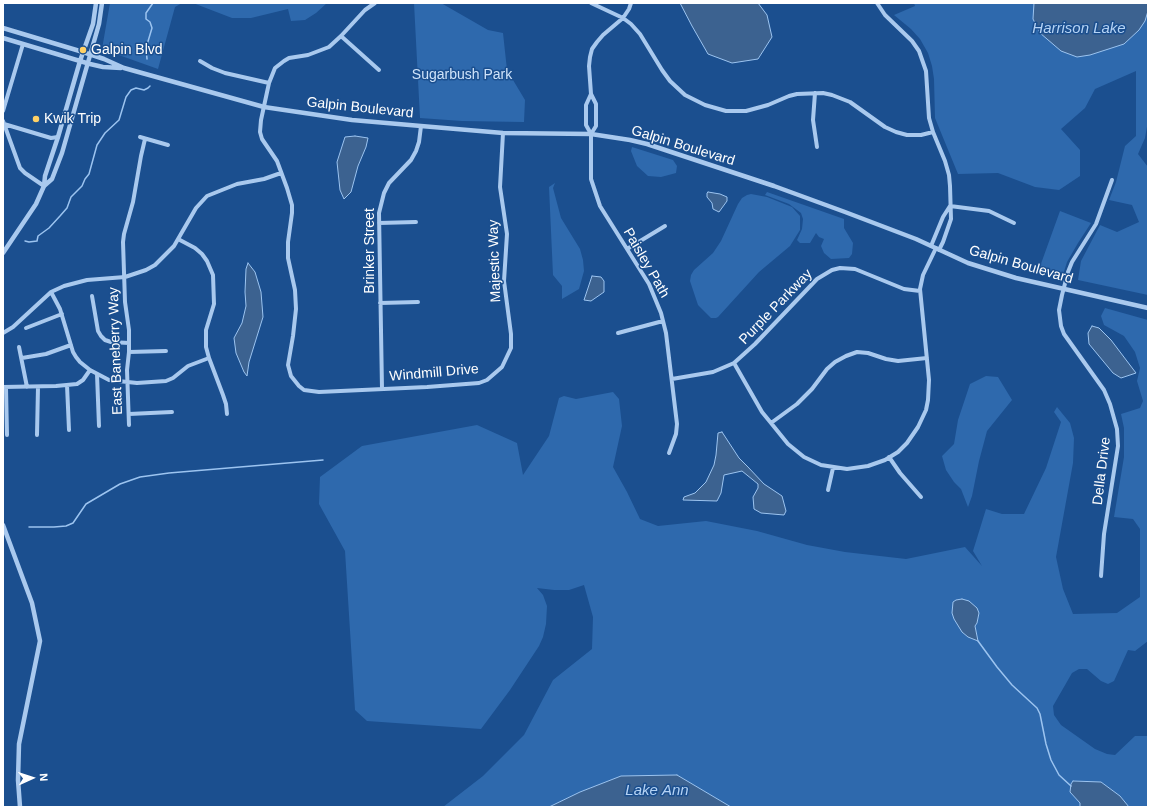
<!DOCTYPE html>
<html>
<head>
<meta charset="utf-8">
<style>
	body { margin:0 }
	#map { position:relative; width:1151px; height:810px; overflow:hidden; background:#1b4f8f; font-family:Arial,sans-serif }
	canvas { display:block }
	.frame { position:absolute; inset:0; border:4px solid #fff; pointer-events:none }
	.north { position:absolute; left:12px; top:758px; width:40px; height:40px; -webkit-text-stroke:3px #1b4f8f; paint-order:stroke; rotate:87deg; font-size:11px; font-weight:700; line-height:16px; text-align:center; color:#fff }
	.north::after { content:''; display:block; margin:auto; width:14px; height:18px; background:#fff; clip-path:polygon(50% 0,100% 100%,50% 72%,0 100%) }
</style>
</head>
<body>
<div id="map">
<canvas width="1151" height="810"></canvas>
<div class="frame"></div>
<div class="north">N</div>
</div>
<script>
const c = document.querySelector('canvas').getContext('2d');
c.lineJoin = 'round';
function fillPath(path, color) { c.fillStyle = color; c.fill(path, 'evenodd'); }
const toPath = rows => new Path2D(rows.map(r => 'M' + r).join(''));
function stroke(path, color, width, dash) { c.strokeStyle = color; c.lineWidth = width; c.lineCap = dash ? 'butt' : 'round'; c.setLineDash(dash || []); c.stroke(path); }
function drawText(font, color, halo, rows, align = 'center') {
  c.font = font + ' Arial,sans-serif'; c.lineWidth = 3; c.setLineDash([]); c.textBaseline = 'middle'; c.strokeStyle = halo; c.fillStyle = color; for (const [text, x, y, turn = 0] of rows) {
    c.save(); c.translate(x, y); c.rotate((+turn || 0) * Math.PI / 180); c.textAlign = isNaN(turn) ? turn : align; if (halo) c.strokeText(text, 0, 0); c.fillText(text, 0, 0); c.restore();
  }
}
const green = toPath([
	[110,3,182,3,175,7,158,69,102,49],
	[193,3,327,3,316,13,305,20,291,21,288,9,251,18,232,18],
	[414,3,441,3,488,30,503,33,507,70,525,100,524,122,462,121,420,118],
	[914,3,1034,3,1033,19,1148,11,1148,3,1148,121,1145,138,1138,154,1148,167,1148,295,1078,280,1081,261,1100,225,1117,232,1139,222,1132,205,1109,200,1116,182,1125,146,1136,136,1136,71,1095,89,1085,108,1061,129,1080,150,1080,176,1059,190,1035,187,998,173,958,174,935,118,934,79,932,66,928,53,920,39,911,29,894,15,915,6],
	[632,147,673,160,677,166,676,173,661,177,648,176,637,166,631,151],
	[555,183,553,188,561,218,580,249,583,260,584,271,579,289,562,299,562,286,553,275,549,187],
	[767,192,844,219,844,228,853,243,852,254,849,258,831,259,824,253,821,246,824,239,819,237,816,233,810,243,800,243,797,240,802,229,803,219,801,213,789,204,765,195],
	[751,194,767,197,792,207,800,216,800,230,790,246,759,272,718,317,716,318,711,318,698,305,690,281,691,275,694,270,713,253,721,241,738,204,742,198,747,195],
	[1060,211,1091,223,1078,243,1067,262,1062,278,1038,272],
	[1105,308,1148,320,1148,434,1147,439,1148,474,1148,641,1135,651,1128,650,1114,681,1108,684,1101,681,1087,669,1079,669,1072,673,1053,706,1054,715,1061,725,1095,749,1107,754,1115,755,1135,736,1148,736,1148,807,1129,807,1120,796,1101,782,1073,781,1071,784,1070,792,1080,803,1080,807,731,807,677,775,621,776,580,792,549,807,443,807,483,776,524,735,553,680,592,649,593,617,584,585,569,590,554,590,537,588,543,595,547,606,546,624,543,637,539,646,510,690,481,729,367,721,355,710,345,551,319,504,320,477,362,446,477,425,517,443,523,475,549,436,559,398,564,396,576,399,613,392,619,399,622,426,613,467,627,492,640,519,658,526,706,521,757,531,807,545,845,552,906,559,965,547,982,566,973,551,986,509,1002,514,1024,514,1046,468,1061,422,1054,412,1057,407,1070,423,1074,438,1073,463,1056,557,1063,589,1073,614,1117,613,1140,597,1140,529,1133,519,1114,517,1124,457,1124,428,1121,414,1140,408,1143,401,1137,381,1140,368,1135,352,1124,336,1104,325,1101,316],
	[986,376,998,377,1012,400,987,431,979,461,972,496,968,507,961,489,954,482,946,470,942,456,954,444,958,420,970,384]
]);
const water = toPath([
	[680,3,758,3,767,15,772,37,758,59,732,63,708,54,692,26,680,3],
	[1034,3,1148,3,1148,11,1145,21,1139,30,1124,44,1090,55,1077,57,1061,51,1040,33,1033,19,1034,3],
	[355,136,368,138,366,147,358,166,351,192,344,199,340,190,337,162,345,137,355,136],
	[708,192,720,194,727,197,727,201,719,212,713,209,712,203,707,197,707,193,708,192],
	[248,263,255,272,261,292,263,317,249,362,247,376,244,372,236,353,234,338,242,323,246,306,245,292,246,269,248,263],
	[592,276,601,277,604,281,604,292,591,301,584,300,592,276],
	[1092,326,1099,328,1111,340,1136,373,1121,378,1113,373,1089,344,1088,333,1092,326],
	[722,432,739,458,748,467,764,484,782,496,786,511,784,515,761,513,754,509,753,497,758,488,758,484,742,471,724,475,721,493,717,501,683,500,684,497,695,493,706,482,714,465,716,455,718,433,722,432],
	[962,599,969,601,977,608,979,613,977,623,975,626,978,641,968,637,962,632,954,619,952,613,953,602,956,600,962,599],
	[677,775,731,807,549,807,580,792,621,776,677,775],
	[1073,781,1101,782,1120,796,1129,807,1080,807,1080,803,1070,792,1071,784,1073,781]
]);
const stream = toPath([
	[147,59,146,48,152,28,150,22,146,19,146,13,153,3],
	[25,241,29,242,37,241,38,236,49,228,60,216,67,208,71,197,82,186,85,179,89,174,97,145,105,133,119,120,126,97,131,90,136,88,144,90,148,88,150,86],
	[29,527,54,527,66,526,73,523,86,504,120,484,140,477,169,473,323,460],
	[978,641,997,667,1012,685,1037,708,1040,714,1046,744,1051,760,1059,775,1071,786]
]);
const minor = toPath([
	[375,3,365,10,341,36,329,47,308,55,289,58,284,61,275,68,269,83,261,120,260,132,262,139,277,161,287,188,292,205,292,213,288,242,288,258,295,290,296,309,293,336,288,365,291,376,299,386,304,390,319,392,427,387,479,383,487,380,502,367,511,348,511,334,504,281,507,234,500,187,503,133],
	[591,3,623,18,631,24,640,34,662,70,670,81,685,95,705,105,726,111,746,111,768,105,789,96,797,94,823,93,832,95,850,102,885,127,896,132,907,135,921,135,933,132],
	[631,3,629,9,623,18,603,35,597,42,592,49,590,57,589,66,591,94,596,104,596,126,591,134,591,179,600,206,649,284,661,313,666,333,677,424,676,434,669,453],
	[877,3,885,15,912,41,919,51,926,71,929,118,933,132,945,161,949,175,950,186,951,219,943,242,939,250],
	[341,36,379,70],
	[200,61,212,68,225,73,269,83],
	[815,93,813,120,817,147],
	[591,94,586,105,586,125,591,134],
	[3,111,23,44],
	[3,121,20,168,25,173,44,186],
	[4,124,51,138,58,137],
	[140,137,168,145],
	[950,206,989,211,1014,223],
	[379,223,416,222],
	[178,239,195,248,202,254,207,261,213,275,214,304,206,330,206,347,209,358,223,395,226,404,227,414],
	[931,246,943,217,950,206],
	[627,249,665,226],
	[51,292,60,309,73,352,76,357,80,362,90,370,109,380,137,383,166,381,173,378,188,366,209,358],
	[92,296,98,331,101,336,105,340,111,342,129,343],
	[380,303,418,302],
	[26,328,62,314],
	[3,333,13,327,51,292,64,286,87,280,125,277,146,270,155,265,174,246,196,208,207,196,237,184,264,179,281,173],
	[618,333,663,321],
	[19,347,27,387],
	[129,352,166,351],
	[22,358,46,354,71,345],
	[734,363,762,412,771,423,788,444,804,457,821,465,847,469,868,466,885,460,898,452,907,443,918,427,926,410,928,400,929,380,920,289,923,275,936,248],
	[97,374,99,426],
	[672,379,713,372,734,363,755,344,817,279,832,270,840,268,855,269,904,289,920,291],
	[67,385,69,430],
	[3,387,56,386,77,384,83,380,90,370],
	[6,388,7,435],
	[382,389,379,213,384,193,389,183,411,160,416,151,419,142,421,126],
	[129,414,172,412],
	[771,423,797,404,812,389,827,369,835,362,846,356,857,352,868,353,886,359,898,361,927,358],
	[129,425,127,370,129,352,129,330,125,302,123,242,124,234,133,202,141,156,145,139],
	[37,435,38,387],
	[889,457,900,473,921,497],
	[828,490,833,468],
	[1101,576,1104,534,1118,446,1117,429,1110,404,1104,390,1064,334,1061,326,1059,310,1062,295,1068,272,1072,262,1096,224,1112,180]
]);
const tertiary = toPath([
	[3,28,83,52,104,59,124,68,264,107,352,120,421,126,503,133,591,134,630,140,647,144,774,186,845,212,916,239,968,263,1016,278,1148,308],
	[3,38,90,64,103,67,121,68],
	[44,186,52,179,62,153,99,24,102,3],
	[3,253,36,204,44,186,45,176,58,137,80,61,93,24,96,3],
	[3,525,32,603,40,641,19,744,18,780,20,807]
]);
const markers = [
	[83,50,4,"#ffd166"],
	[36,119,4,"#ffd166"]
];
const poiNames = [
	["Galpin Blvd",91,50],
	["Kwik Trip",44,119]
];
const parkNames = [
	["Sugarbush Park",462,75]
];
const streetNames = [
	["Galpin Boulevard",360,108,6],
	["Galpin Boulevard",683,146,17],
	["Brinker Street",370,251,-90],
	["Majestic Way",495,261,-92],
	["Paisley Path",646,263,60],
	["Galpin Boulevard",1021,265,16],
	["Purple Parkway",776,307,-46],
	["East Baneberry Way",116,351,-92],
	["Windmill Drive",434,373,-5],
	["Della Drive",1102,471,-83]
];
const waterNames = [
	["Harrison Lake",1079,29],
	["Lake Ann",657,791]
];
fillPath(green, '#2e69ad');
fillPath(water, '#3c6290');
stroke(water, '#9cc4f0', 1);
stroke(stream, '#9cc4f0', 1.5);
stroke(minor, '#a9c9ee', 4);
stroke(tertiary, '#a9c9ee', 4.5);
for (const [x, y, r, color] of markers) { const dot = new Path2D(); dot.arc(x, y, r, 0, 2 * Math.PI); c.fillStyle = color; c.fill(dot); stroke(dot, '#1b4f8f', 1.5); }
drawText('14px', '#fff', '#1b4f8f', poiNames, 'left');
drawText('14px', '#cfe3fa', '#1b4f8f', parkNames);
drawText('14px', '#fff', '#1b4f8f', streetNames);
drawText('italic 15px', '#b5d3f5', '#1b4f8f', waterNames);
</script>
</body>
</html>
